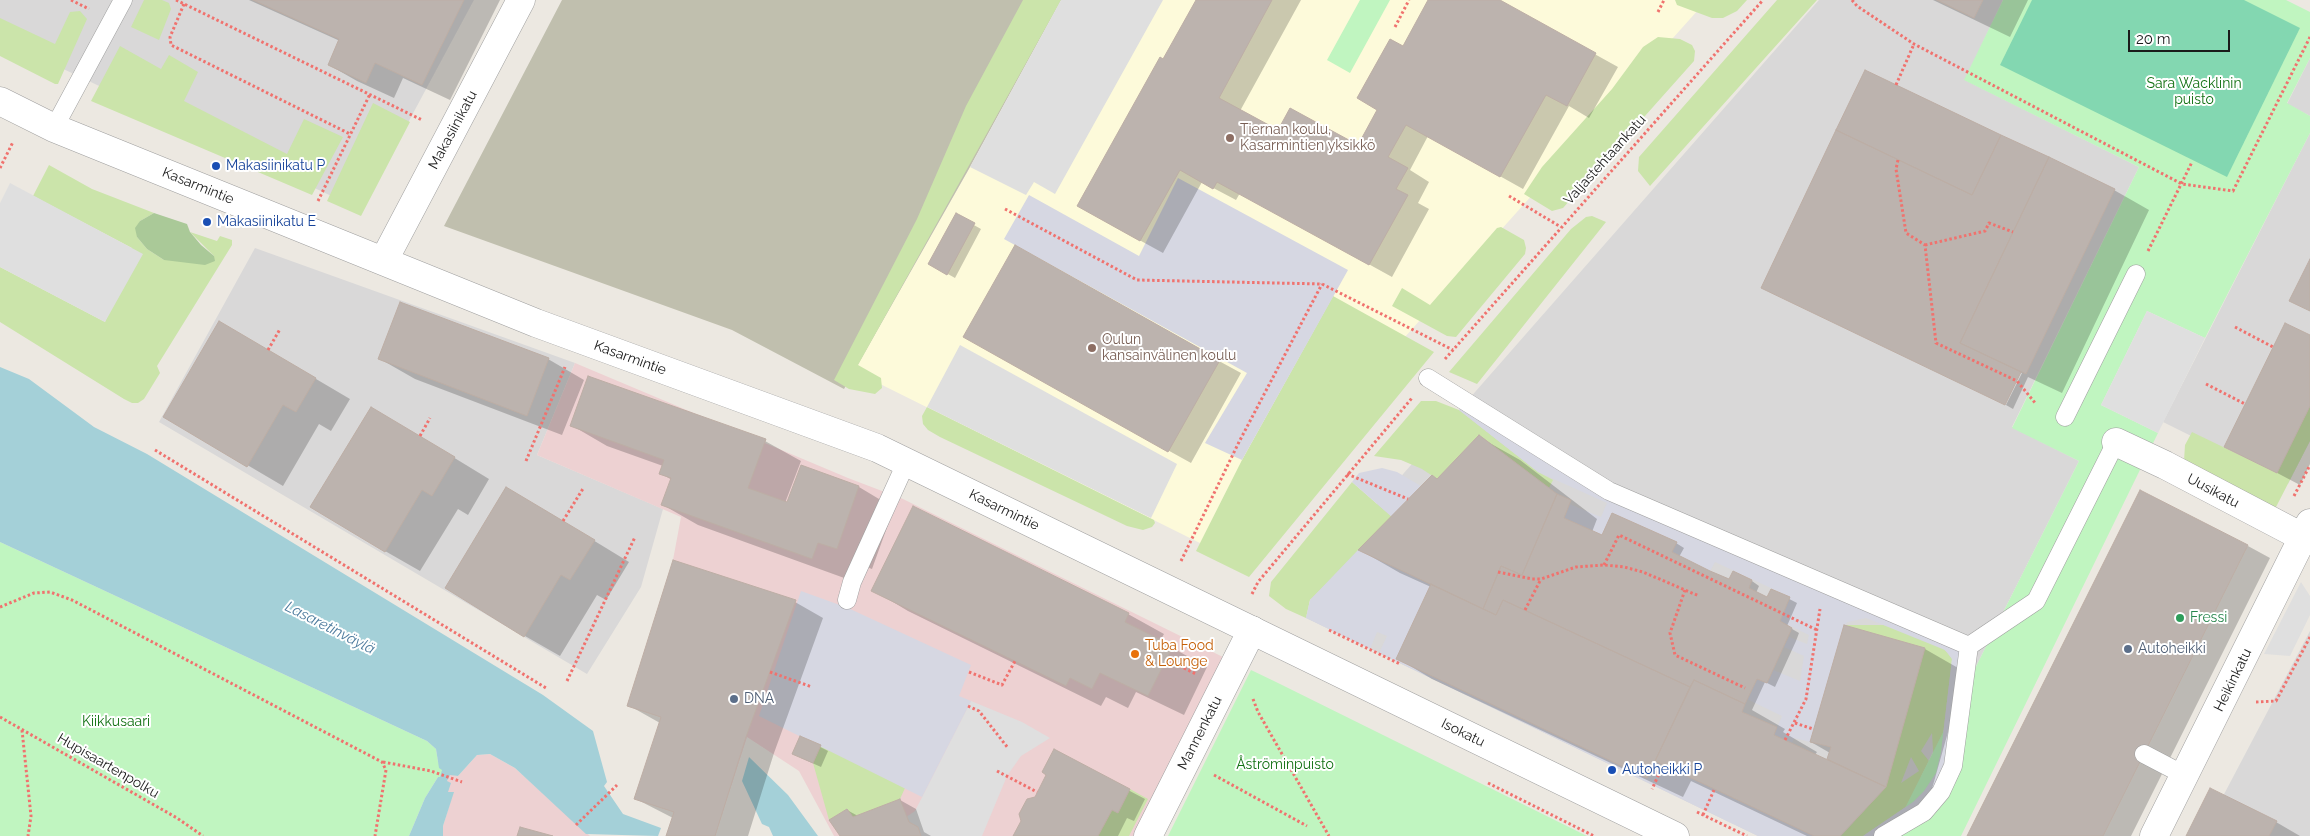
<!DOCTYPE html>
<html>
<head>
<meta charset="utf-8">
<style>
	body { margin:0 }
	#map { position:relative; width:2310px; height:836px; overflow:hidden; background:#ece8e1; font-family:Raleway,sans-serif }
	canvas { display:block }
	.scale { position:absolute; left:2128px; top:30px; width:102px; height:22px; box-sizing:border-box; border:2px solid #1b1b1b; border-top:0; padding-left:6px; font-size:15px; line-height:18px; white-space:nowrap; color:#1b1b1b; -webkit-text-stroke:4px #fff; paint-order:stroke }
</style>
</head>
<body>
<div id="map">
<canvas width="2310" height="836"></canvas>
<div class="scale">20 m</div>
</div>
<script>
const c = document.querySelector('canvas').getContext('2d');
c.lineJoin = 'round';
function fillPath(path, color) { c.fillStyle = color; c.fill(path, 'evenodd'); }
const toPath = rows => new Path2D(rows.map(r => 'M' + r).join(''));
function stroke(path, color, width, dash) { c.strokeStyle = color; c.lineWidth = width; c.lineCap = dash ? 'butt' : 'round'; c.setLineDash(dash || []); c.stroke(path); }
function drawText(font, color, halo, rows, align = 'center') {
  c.font = font + ' Raleway,sans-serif'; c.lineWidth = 4; c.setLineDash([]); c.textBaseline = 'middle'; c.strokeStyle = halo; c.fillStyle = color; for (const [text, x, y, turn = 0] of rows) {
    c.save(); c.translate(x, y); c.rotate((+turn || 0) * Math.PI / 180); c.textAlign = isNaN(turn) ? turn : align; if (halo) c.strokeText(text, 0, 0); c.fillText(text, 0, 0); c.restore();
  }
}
const residential = toPath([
	[0,0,474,0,361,210,0,39],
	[1819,0,2003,0,1965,80,2139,167,2012,427,2079,461,1891,836,1758,836,1306,618,1318,571],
	[2310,58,2310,116,2287,104],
	[2310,133,2310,441,2288,484,2163,422],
	[255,248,575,363,537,455,663,509,641,587,587,674,159,422],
	[2310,631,2310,836,2202,836]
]);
const commercial = toPath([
	[575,363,848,478,903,499,1227,659,1133,836,834,836,799,771,747,737,715,836,666,836,674,812,634,799,661,717,627,706,673,560,681,517,537,455],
	[490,754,515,768,590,836,443,836,443,826,453,793,448,792,447,781,450,774,458,776,477,755]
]);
const education = toPath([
	[1061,0,1707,0,1214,550,854,371,970,167]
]);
const construction = toPath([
	[562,0,1061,0,970,167,844,389,732,330,444,226]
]);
const grass = toPath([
	[144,0,162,0,169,3,171,9,159,40,131,27],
	[1023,0,1061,0,858,365,881,378,882,388,875,394,849,389,834,380,917,219,966,106],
	[1675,0,1747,0,1737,11,1723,18,1712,18,1677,5],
	[1777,0,1817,0,1650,186,1638,171,1639,157],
	[80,11,87,19,58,84,55,84,0,56,0,18,55,44,70,12],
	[1658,37,1680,39,1692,45,1695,51,1694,61,1563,208,1552,211,1524,194,1542,167,1612,89,1643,47],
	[120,46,161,69,169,55,198,72,184,101,287,154,304,119,343,137,312,195,91,101],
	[373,103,410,122,361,216,327,201],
	[49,165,92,189,154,213,140,221,137,237,147,249,164,260,214,256,190,232,217,241,220,236,232,240,232,245,157,366,160,373,144,399,138,403,132,403,124,399,0,322,0,267,105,322,132,248,33,196],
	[1592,216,1606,222,1477,384,1449,372,1571,229,1586,217],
	[1501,227,1524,240,1526,248,1525,254,1456,337,1447,336,1392,306,1402,288,1430,305,1497,228],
	[1333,296,1434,352,1249,577,1196,551,1242,460],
	[1421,401,1436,401,1459,410,1538,472,1553,480,1549,488,1479,435,1437,479,1422,469,1401,460,1374,456],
	[2310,406,2310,441,2276,507,2272,508,2184,461,2185,445,2192,432,2277,473],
	[927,407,1154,520,1155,523,1152,527,1143,530,1127,526,940,437,928,430,923,424,922,416],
	[1352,482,1392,517,1310,600,1306,618,1286,609,1269,596,1271,582],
	[1844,625,1884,625,1940,646,1949,654,1952,659,1941,752,1936,773,1924,791,1913,802,1863,836,1841,836,1885,788,1925,648],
	[1932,733,1934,767,1921,777,1929,761,1921,751],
	[1911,757,1919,771,1901,783],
	[821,745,905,788,900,799,853,817,847,809,829,820,813,763],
	[1130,789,1148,799,1129,836,1098,836,1112,810,1118,813]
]);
const forest = toPath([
	[154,213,187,224,190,232,201,245,214,256,215,261,205,265,164,260,147,249,137,237,135,228,140,221]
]);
const park = toPath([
	[1360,0,1390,0,1350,73,1327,60],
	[2003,0,2286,0,2310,12,2310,58,2287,103,2310,116,2310,133,2205,338,2147,311,2101,405,2158,433,1961,836,1891,836,2079,461,2012,428,2139,167,1964,80],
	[0,542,427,741,436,749,438,762,443,770,440,777,438,777,425,798,409,836,0,836],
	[1251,670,1276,682,1587,836,1168,836]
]);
const pitch = toPath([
	[2032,0,2244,0,2300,28,2227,177,2000,65]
]);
const parking = toPath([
	[1061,0,1163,0,1055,194,1034,182,1026,195,970,167],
	[10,183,143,254,105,322,0,267,0,203],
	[2147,311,2205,338,2158,433,2101,405],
	[960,345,1177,464,1151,518,927,407],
	[2301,582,2310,596,2310,615,2290,656,2264,654],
	[971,701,1022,722,1050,738,1021,756,1007,776,982,836,921,836,918,827,909,822,906,817,915,811]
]);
const plaza = toPath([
	[1178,178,1348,270,1242,460,1205,443,1247,373,1004,239,1029,195,1139,256],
	[1464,404,1609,494,1962,649,1949,764,1923,808,1877,836,1863,836,1913,802,1924,791,1936,773,1941,752,1952,659,1945,650,1866,618,1848,622,1844,625,1810,742,1794,738,1792,743,1774,735,1782,716,1747,699,1757,679,1767,683,1773,670,1800,681,1804,656,1784,647,1789,637,1807,644,1809,635,1780,621,1790,597,1715,562,1710,571,1672,552,1677,542,1612,513,1602,535,1564,518,1569,504,1601,517,1607,503,1538,472,1459,410],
	[1382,468,1397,472,1421,486,1392,517,1352,482,1359,473],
	[1358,550,1431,584,1396,659,1647,778,1655,761,1813,836,1758,836,1379,653,1387,636,1377,632,1370,649,1306,618,1310,600],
	[801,591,848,608,971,665,959,696,971,701,922,797,759,716]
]);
const water = toPath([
	[0,367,29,379,94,427,147,454,543,695,593,731,607,782,604,786,623,814,661,828,658,836,586,834,515,768,490,754,477,755,458,776,450,775,447,781,451,783,448,792,454,792,443,826,443,836,409,836,425,798,438,777,440,777,442,770,439,768,436,749,427,741,0,542],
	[749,757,788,795,818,836,773,836,769,827,762,824,742,781]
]);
const shadow = toPath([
	[249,0,500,0,450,100,403,78,394,98,357,81,329,65,340,41],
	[1197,0,1301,0,1240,111,1278,132,1358,147,1379,109,1403,48,1429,0,1497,0,1618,67,1589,118,1569,106,1523,189,1428,136,1410,170,1429,182,1418,203,1429,209,1392,277,1240,193,1236,200,1202,182,1163,253,1101,219,1164,61],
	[1933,0,2028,0,2010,37],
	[2114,190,2149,210,2062,393,2028,377,2013,409,2006,405,2022,373,1770,292],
	[956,215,981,229,955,278,930,264],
	[2310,336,2310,464,2300,485,2226,446],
	[255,343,350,399,331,431,319,424,283,486,164,416],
	[987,350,1219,361,1241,373,1191,463],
	[380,359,548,359,584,380,562,435,415,379],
	[571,425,765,441,801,461,785,503,788,504,802,467,859,487,894,508,872,569,854,562,847,579,698,525,663,505,672,480,660,473,663,466,607,446],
	[407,429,489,479,468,515,458,509,420,571,385,551],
	[1479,437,1520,460,1597,519,1592,532,1602,536,1676,543,1684,548,1679,557,1730,581,1733,573,1752,581,1759,586,1756,593,1768,599,1772,590,1797,603,1787,626,1799,633,1796,641,1775,687,1765,682,1752,710,1785,729,1783,732,1817,752,1815,755,1828,761,1830,753,1811,742,1925,649,1965,672,1926,810,1902,836,1807,836,1691,781,1683,797,1432,679,1397,658,1431,587,1400,573,1360,550,1438,480],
	[542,509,629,562,606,600,597,595,560,656,525,636],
	[2248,546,2270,558,2131,836,1969,836],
	[674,562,795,602,823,618,774,753,748,836,667,836,673,818,636,799,660,723,628,705],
	[873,590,1128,614,1164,634,1160,641,1207,667,1184,715,1136,692,1128,708,1106,697,1101,706,908,611],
	[801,737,828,751,821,767,801,758],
	[1054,751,1145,799,1134,821,1127,818,1118,836,1015,836,1048,774],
	[900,800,916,809,924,832,931,836,842,836,847,810,858,816],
	[2276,822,2300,836,2188,836]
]);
const building = toPath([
	[253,0,464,0,422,85,375,63,366,83,328,65,339,39,253,0],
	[1196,0,1272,0,1219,98,1278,130,1290,108,1358,145,1377,110,1357,98,1390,39,1403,46,1428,0,1500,0,1596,53,1567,106,1546,95,1500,177,1406,125,1388,157,1408,168,1396,189,1408,195,1369,265,1217,182,1213,189,1180,170,1140,241,1077,206,1160,57,1163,59,1196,0],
	[1937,0,1983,0,1974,18,1937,0],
	[1865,70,2001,135,1972,195,1836,130,1865,70],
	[1836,130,1972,195,2001,135,2049,157,1960,343,2021,372,2005,405,1761,288,1836,130],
	[2049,157,2115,189,2026,374,1960,343,2049,157],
	[956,213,975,223,947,275,928,264,956,213],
	[1015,245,1220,360,1168,452,963,337,1015,245],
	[2310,259,2310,311,2289,301,2310,259],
	[400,302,549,358,527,416,378,359,400,302],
	[219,321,316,378,296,412,283,405,247,467,163,417,219,321],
	[2285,323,2310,335,2310,406,2277,473,2224,447,2285,323],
	[588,376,766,439,748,488,787,502,801,465,859,486,837,549,818,543,812,559,661,505,671,478,659,474,664,460,570,426,588,376],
	[371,407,455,457,432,496,422,490,385,552,310,507,371,407],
	[1479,435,1557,494,1522,575,1501,566,1483,609,1358,550,1432,475,1437,479,1479,435],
	[506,487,595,540,570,580,561,575,524,637,445,588,506,487],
	[2140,490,2248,545,2103,836,1967,836,2140,490],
	[1557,494,1571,500,1564,518,1602,535,1612,513,1677,542,1672,552,1710,571,1729,579,1733,571,1752,580,1749,588,1767,597,1771,589,1790,597,1780,621,1792,628,1767,683,1757,679,1745,704,1694,680,1690,687,1503,600,1496,615,1483,609,1501,566,1522,575,1557,494],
	[913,506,1129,613,1125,622,1173,646,1148,696,1100,673,1092,689,1070,678,1066,686,871,591,913,506],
	[673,560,796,600,746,737,715,836,666,836,674,812,634,799,661,717,627,706,673,560],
	[1431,584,1496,615,1503,600,1690,687,1647,778,1396,659,1431,584],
	[1844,625,1925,648,1886,787,1827,759,1831,747,1810,742,1844,625],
	[1694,680,1745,704,1742,712,1777,727,1774,735,1886,787,1840,836,1814,836,1655,761,1694,680],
	[800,736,821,745,813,763,792,754,800,736],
	[1054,749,1130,789,1118,813,1112,810,1098,836,1013,836,1021,821,1019,814,1027,799,1035,797,1046,775,1042,772,1054,749],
	[2210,788,2277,821,2269,836,2186,836,2210,788],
	[900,799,909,822,918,827,921,836,840,836,829,820,847,809,853,817,900,799],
	[520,827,553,836,517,836,520,827]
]);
const path = toPath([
	[71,0,89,9],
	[176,0,422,120],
	[1852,0,1857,6,1914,44,2182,184,2233,191,2310,37],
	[184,4,170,37,171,45,350,134],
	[1658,12,1664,0],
	[1395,27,1409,0],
	[1896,85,1914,44],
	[1898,160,1896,169,1906,233,1925,245,1936,343,2017,381,2036,404],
	[0,168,13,142],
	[1509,196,1561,227],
	[318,201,370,94],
	[1005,209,1137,280,1322,284,1453,350],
	[1925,245,1985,231,1989,223,2013,232],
	[2148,251,2192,162],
	[2235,327,2273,347],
	[268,350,280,329],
	[1445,359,1763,0],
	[2206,384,2245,404],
	[420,436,430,418],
	[155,450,546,688],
	[526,461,565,367],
	[1347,474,1408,499],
	[2294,496,2310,465],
	[563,521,584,487],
	[1181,561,1239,442,1322,284],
	[1604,565,1619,535,1817,630],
	[1498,572,1532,579,1541,579,1576,567,1604,565,1624,567,1643,572,1699,596],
	[1685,590,1670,633,1675,655,1745,688],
	[1252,594,1258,582,1412,398],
	[0,607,34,593,50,592,72,600,382,762,386,770,375,836],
	[1525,610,1541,579],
	[1329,630,1400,664],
	[1166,659,1196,674],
	[770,672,812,687],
	[969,672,1002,685,1015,661],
	[567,681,635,537],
	[1253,699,1258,712,1329,836],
	[2256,702,2276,701,2310,637],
	[968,706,979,711,1008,748],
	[0,717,177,818,203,836],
	[1795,723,1813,729],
	[22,730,31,816,28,836],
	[1785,740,1806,699,1820,609],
	[383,762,431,771,462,782],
	[1651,770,1659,774,1652,789],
	[997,771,1037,792],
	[1214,775,1307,826],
	[1488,783,1594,836],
	[1697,812,1747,836],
	[1703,815,1714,790],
	[576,825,617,785]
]);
const service = toPath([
	[54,128,123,0],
	[1428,378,1609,491,1969,646],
	[2065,417,2136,274],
	[847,600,852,582,906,463],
	[2144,754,2186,776],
	[1883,836,1924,812,1941,792,1953,766,1969,646,2036,601,2116,442]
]);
const minor = toPath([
	[384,260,521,0],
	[2116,442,2165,465,2310,541],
	[1148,836,1252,630],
	[2154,836,2310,523]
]);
const tertiary = toPath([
	[0,101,54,128,536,323,877,448,1675,836]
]);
const markers = [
	[1230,138,5,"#8d6e63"],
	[216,166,5,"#1a4fb4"],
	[207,222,5,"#1a4fb4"],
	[1092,348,5,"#8d6e63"],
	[2180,618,5,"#2e9e5b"],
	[2128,649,5,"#5c6f8a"],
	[1135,654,5,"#e8710a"],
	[734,699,5,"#5c6f8a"],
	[1612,770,5,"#1a4fb4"]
];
const parkNames = [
	["Sara Wacklinin",2194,84],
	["puisto",2194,100],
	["Kiikkusaari",116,722],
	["Åströminpuisto",1285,765]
];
const streetNames = [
	["Makasiinikatu",453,130,-62],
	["Valjastehtaankatu",1605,160,-48],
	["Kasarmintie",198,186,22],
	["Kasarmintie",630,358,20],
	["Uusikatu",2213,491,28],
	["Kasarmintie",1004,510,26],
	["Heikinkatu",2233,680,-64],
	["Mannenkatu",1200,733,-63],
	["Isokatu",1463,733,26],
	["Hupisaartenpolku",108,766,30]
];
const educationNames = [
	["Tiernan koulu,",1240,130],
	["Kasarmintien yksikkö",1240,146],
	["Oulun",1102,340],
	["kansainvälinen koulu",1102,356]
];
const transitNames = [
	["Makasiinikatu P",226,166],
	["Makasiinikatu E",217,222],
	["Autoheikki P",1622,770]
];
const leisureNames = [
	["Fressi",2190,618]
];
const foodNames = [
	["Tuba Food",1145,646],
	["& Lounge",1145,662]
];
const serviceNames = [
	["Autoheikki",2138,649],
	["DNA",744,699]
];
const waterNames = [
	["Lasaretinväylä",330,628,27]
];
fillPath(residential, '#d9d8d8');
fillPath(commercial, '#edd1d2');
fillPath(education, '#fdfada');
fillPath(construction, '#c0bfae');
fillPath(grass, '#cbe4aa');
fillPath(forest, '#aac998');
fillPath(park, '#c0f5c0');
fillPath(pitch, '#83d7b1');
fillPath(parking, '#dfdfdf');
fillPath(plaza, '#d6d7e2');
fillPath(water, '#a4d0d8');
fillPath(shadow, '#0003');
fillPath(building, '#bcb3ae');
stroke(building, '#bdaea5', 1);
stroke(service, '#9f9f9f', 19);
stroke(minor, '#9f9f9f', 29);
stroke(tertiary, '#9f9f9f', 29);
stroke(path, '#f0726e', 3, [2.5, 2.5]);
stroke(service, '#fff', 18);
stroke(minor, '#fff', 28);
stroke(tertiary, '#fff', 28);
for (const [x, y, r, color] of markers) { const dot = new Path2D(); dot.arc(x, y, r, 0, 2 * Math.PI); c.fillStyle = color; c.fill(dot); stroke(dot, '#fff', 2); }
drawText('14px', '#127113', '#fff', parkNames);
drawText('14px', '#1b1b1b', '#fff', streetNames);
drawText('14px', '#785e54', '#fff', educationNames, 'left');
drawText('14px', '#164399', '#fff', transitNames, 'left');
drawText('14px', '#27864d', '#fff', leisureNames, 'left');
drawText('14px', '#c56008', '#fff', foodNames, 'left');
drawText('14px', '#4e5e75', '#fff', serviceNames, 'left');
drawText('italic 15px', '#4c7a9d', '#fff', waterNames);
</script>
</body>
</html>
